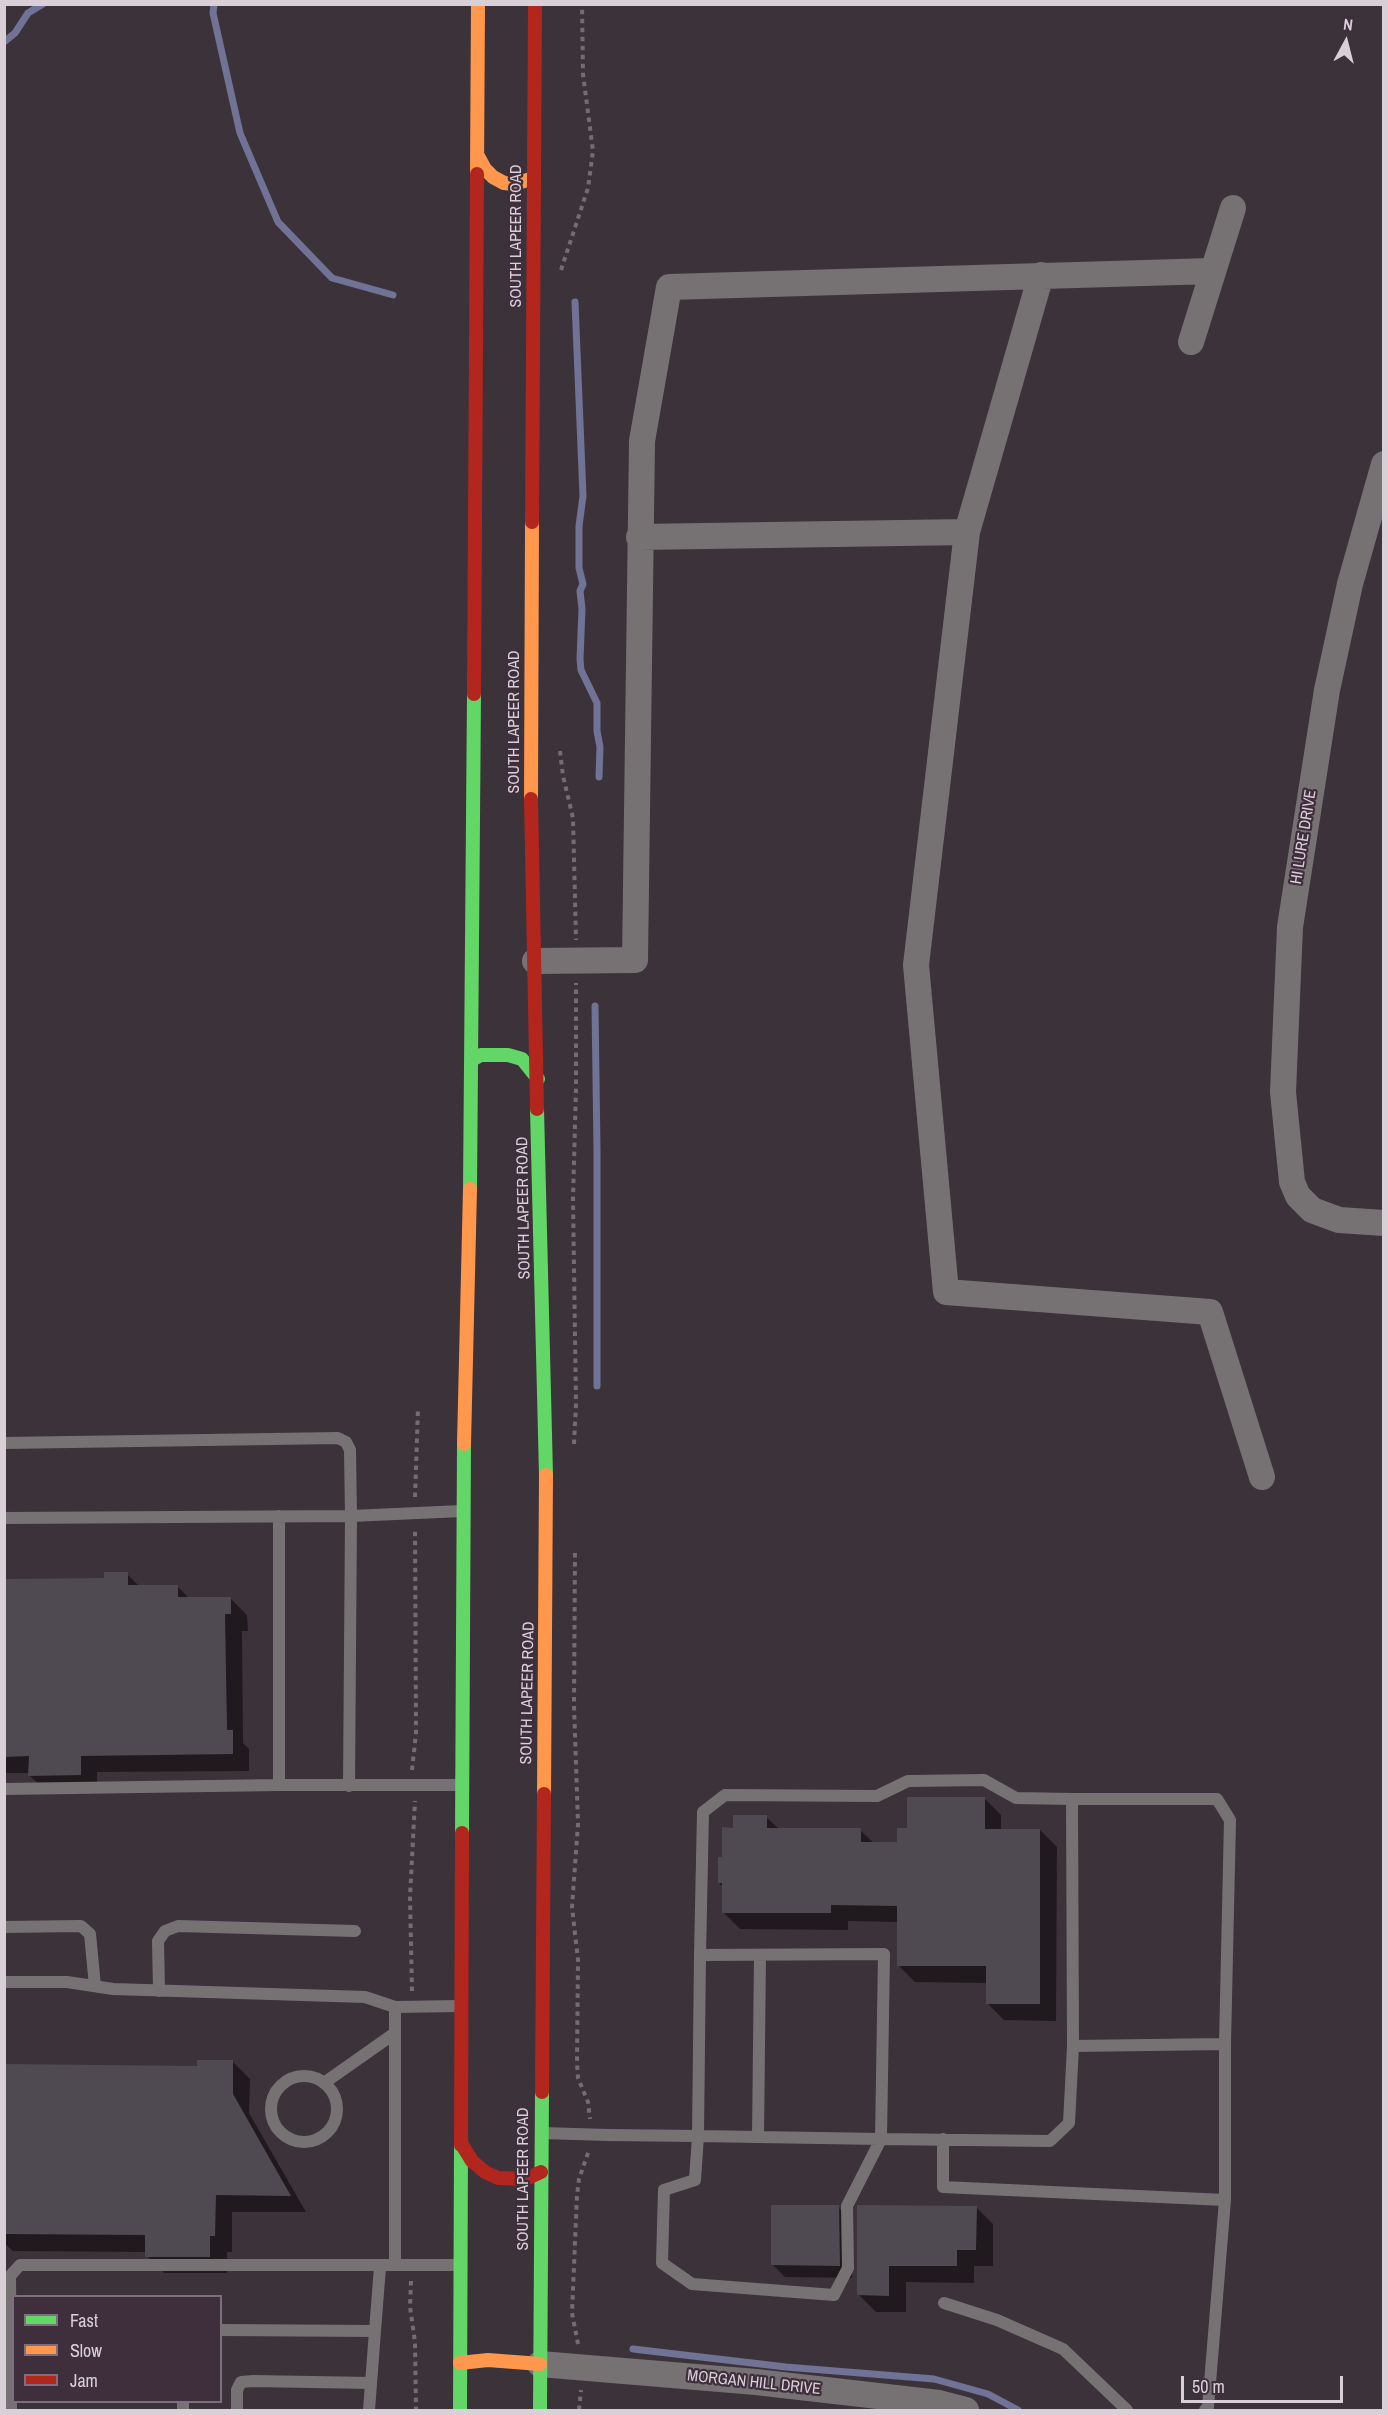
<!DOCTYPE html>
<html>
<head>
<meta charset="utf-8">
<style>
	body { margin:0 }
	#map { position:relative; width:1388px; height:2415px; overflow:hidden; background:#3c323a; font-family:"Archivo Narrow",sans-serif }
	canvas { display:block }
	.frame { position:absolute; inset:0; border:6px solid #d9cfd7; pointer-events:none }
	.legend { position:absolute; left:12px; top:2295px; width:210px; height:108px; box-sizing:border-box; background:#3f2f3d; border:2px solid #7d6f7b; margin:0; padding:8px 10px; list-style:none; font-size:18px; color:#d9cfd7 }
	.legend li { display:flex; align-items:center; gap:12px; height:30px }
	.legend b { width:30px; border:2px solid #7d6f7b }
	.north { position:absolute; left:1316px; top:12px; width:60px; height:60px; -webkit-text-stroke:4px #3f2f3d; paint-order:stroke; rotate:7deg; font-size:16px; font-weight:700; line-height:24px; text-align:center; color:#d9cfd7 }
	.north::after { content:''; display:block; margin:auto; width:21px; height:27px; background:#d9cfd7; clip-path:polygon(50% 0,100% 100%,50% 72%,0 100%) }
	.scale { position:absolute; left:1181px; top:2376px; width:162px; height:27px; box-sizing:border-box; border:3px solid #d9cfd7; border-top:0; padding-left:8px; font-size:18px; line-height:21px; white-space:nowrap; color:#d9cfd7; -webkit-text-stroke:4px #3f2f3d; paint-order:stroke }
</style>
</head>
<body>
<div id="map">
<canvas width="1388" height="2415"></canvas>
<div class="frame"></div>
<ul class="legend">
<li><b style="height:8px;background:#63d668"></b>Fast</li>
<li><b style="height:8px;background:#ff974d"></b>Slow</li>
<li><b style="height:8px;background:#b3261e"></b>Jam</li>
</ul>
<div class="north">N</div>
<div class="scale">50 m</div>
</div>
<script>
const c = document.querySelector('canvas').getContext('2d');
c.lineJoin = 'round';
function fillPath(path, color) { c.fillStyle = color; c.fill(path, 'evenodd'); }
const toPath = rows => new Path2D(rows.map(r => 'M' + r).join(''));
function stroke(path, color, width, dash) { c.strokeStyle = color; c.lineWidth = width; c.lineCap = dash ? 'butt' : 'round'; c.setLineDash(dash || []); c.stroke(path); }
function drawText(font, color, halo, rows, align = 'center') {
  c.font = font + ' "Archivo Narrow",sans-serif'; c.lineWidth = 4.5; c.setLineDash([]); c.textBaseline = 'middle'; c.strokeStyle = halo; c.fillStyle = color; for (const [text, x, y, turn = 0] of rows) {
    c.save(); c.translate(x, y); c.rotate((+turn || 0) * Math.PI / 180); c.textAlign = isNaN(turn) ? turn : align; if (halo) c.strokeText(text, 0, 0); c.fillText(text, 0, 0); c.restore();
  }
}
const shadow = toPath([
	[127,1574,140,1587,177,1586,189,1598,230,1598,247,1615,248,1631,242,1631,243,1743,249,1749,249,1771,97,1772,97,1792,47,1792,30,1776,30,1773,4,1773,4,1579,106,1579],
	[984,1798,1001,1815,1001,1830,1040,1830,1057,1847,1056,2021,1004,2020,987,2003,987,1983,915,1982,898,1965,898,1922,848,1921,848,1930,740,1929,723,1912,723,1887,719,1883,723,1858,735,1829,766,1817,779,1829,860,1830,874,1843,899,1844,908,1830],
	[233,2062,250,2079,249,2113,306,2212,232,2212,232,2252,227,2252,227,2273,164,2273,147,2256,147,2252,13,2251,4,2243,4,2066,199,2067],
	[838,2207,851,2220,852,2278,785,2277,773,2265],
	[858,2207,976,2207,993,2224,993,2266,974,2266,974,2283,906,2282,906,2312,876,2312,859,2295]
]);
const stream = toPath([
	[214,4,213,13,240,133,278,222,332,278,393,295],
	[4,42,15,33,28,13,43,4],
	[575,302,583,496,579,526,579,568,583,584,580,591,582,609,580,659,581,670,597,703,597,731,600,747,599,777],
	[595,1006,597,1150,597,1386],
	[633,2349,786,2367,934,2379,988,2394,1018,2410]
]);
const building = toPath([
	[104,1572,128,1572,128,1585,178,1585,178,1597,231,1597,231,1614,225,1614,227,1730,233,1730,233,1754,81,1756,81,1775,28,1776,29,1756,4,1757,4,1579,104,1578],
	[907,1797,985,1797,985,1829,1040,1829,1040,2004,986,2004,986,1966,897,1966,897,1906,831,1905,831,1913,722,1913,722,1883,718,1883,718,1857,722,1857,722,1827,733,1828,733,1815,767,1815,767,1828,861,1828,861,1842,897,1842,897,1828,907,1828],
	[197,2060,233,2060,233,2094,291,2196,216,2195,215,2236,210,2236,210,2257,145,2257,145,2235,4,2234,4,2064,197,2066],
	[771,2205,839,2205,840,2266,771,2265],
	[857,2205,977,2206,976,2250,957,2250,957,2266,889,2266,889,2296,857,2295]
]);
const path = toPath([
	[561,270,588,188,593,151,583,74,582,4],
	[560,751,563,776,573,818,576,940],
	[574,1444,576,1404,573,1199,576,1088,576,983],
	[415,1497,418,1408],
	[575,1553,574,1705,578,1824,572,1907,578,1960,577,2063,578,2078,588,2102,590,2119],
	[412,1770,416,1733,415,1528],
	[412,1991,410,1897,415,1801],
	[411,2281,410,2307,415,2342,416,2410],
	[578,2344,572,2313,577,2195,579,2179,589,2150],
	[579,2410,581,2390]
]);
const lane = toPath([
	[4,1443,338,1438,346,1442,350,1450,351,1516,349,1786],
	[4,1518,351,1516,462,1511],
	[279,1785,279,1516],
	[4,1789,279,1785,462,1785],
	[1072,1799,1217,1799,1230,1820,1225,2044,1225,2200,1208,2407,1205,2410],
	[4,1927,81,1926,90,1934,95,1986],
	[4,1982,67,1982,113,1989,365,1997,395,2007,461,2006],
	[159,1991,158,1941,165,1931,178,1926,355,1931],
	[395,2007,395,2265],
	[1073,2046,1225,2044],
	'271 2109a33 33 0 1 1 66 0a33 33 0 1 1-66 0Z',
	[324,2083,395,2033],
	[542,2133,608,2135,698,2136,758,2137,881,2139,1050,2141,1069,2123,1073,2046,1072,1799,1016,1798,984,1780,908,1781,877,1796,725,1795,703,1812,700,1955,698,2136,695,2180,664,2190,662,2263,692,2284,834,2295,848,2268,847,2206,881,2139,884,1954,700,1955],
	[758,2137,760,1955],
	[943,2139,943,2187,1225,2200],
	[944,2303,997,2320,1063,2349,1127,2410],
	[220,2330,375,2331,369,2410],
	[375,2331,380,2267],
	[183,2402,183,2410],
	[11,2410,10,2276,20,2265,460,2265],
	[237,2410,237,2390,241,2382,253,2381,371,2383]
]);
const street = toPath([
	[1041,275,967,532,916,965,946,1292,1210,1312,1262,1477],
	[1191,342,1233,208],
	[1384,464,1350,584,1327,690,1290,927,1283,1092,1292,1182,1298,1196,1312,1210,1339,1220,1384,1223],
	[639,537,967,532],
	[535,961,635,960,642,441,669,287,1212,271],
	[540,2364,756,2382,939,2403,966,2410]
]);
const fast = toPath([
	[472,1060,481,1055,508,1055,522,1059,538,1079],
	[537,1109,546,1475],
	[470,1189,474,694],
	[462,1833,464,1444],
	[460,2410,461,2145],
	[540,2410,542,2092]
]);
const slow = toPath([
	[478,156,485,169,493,177,504,183,514,184,534,178],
	[477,174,478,4],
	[531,799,532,522],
	[464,1444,470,1189],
	[544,1794,546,1475],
	[460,2363,488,2360,540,2364]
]);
const jam = toPath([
	[532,522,535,4],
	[474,694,477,174],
	[531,799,537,1109],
	[542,2092,544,1794],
	[461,2143,472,2161,485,2172,498,2178,526,2179,541,2172],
	[461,2145,462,1833]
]);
const streetNames = [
	["SOUTH LAPEER ROAD",517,236,-90],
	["SOUTH LAPEER ROAD",515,722,-90],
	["HI LURE DRIVE",1304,837,-81],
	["SOUTH LAPEER ROAD",524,1208,-91],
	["SOUTH LAPEER ROAD",528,1693,-89],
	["SOUTH LAPEER ROAD",524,2179,-90],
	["MORGAN HILL DRIVE",754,2383,6]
];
fillPath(shadow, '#0007');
stroke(stream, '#707296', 7);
fillPath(building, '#4f4951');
stroke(path, '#726e70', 4, [4.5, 4.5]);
stroke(lane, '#767274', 12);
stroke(street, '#767274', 26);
stroke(fast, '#63d668', 14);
stroke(slow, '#ff974d', 14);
stroke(jam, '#b3261e', 14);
drawText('16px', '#d9cfd7', '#3f2f3d', streetNames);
</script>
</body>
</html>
